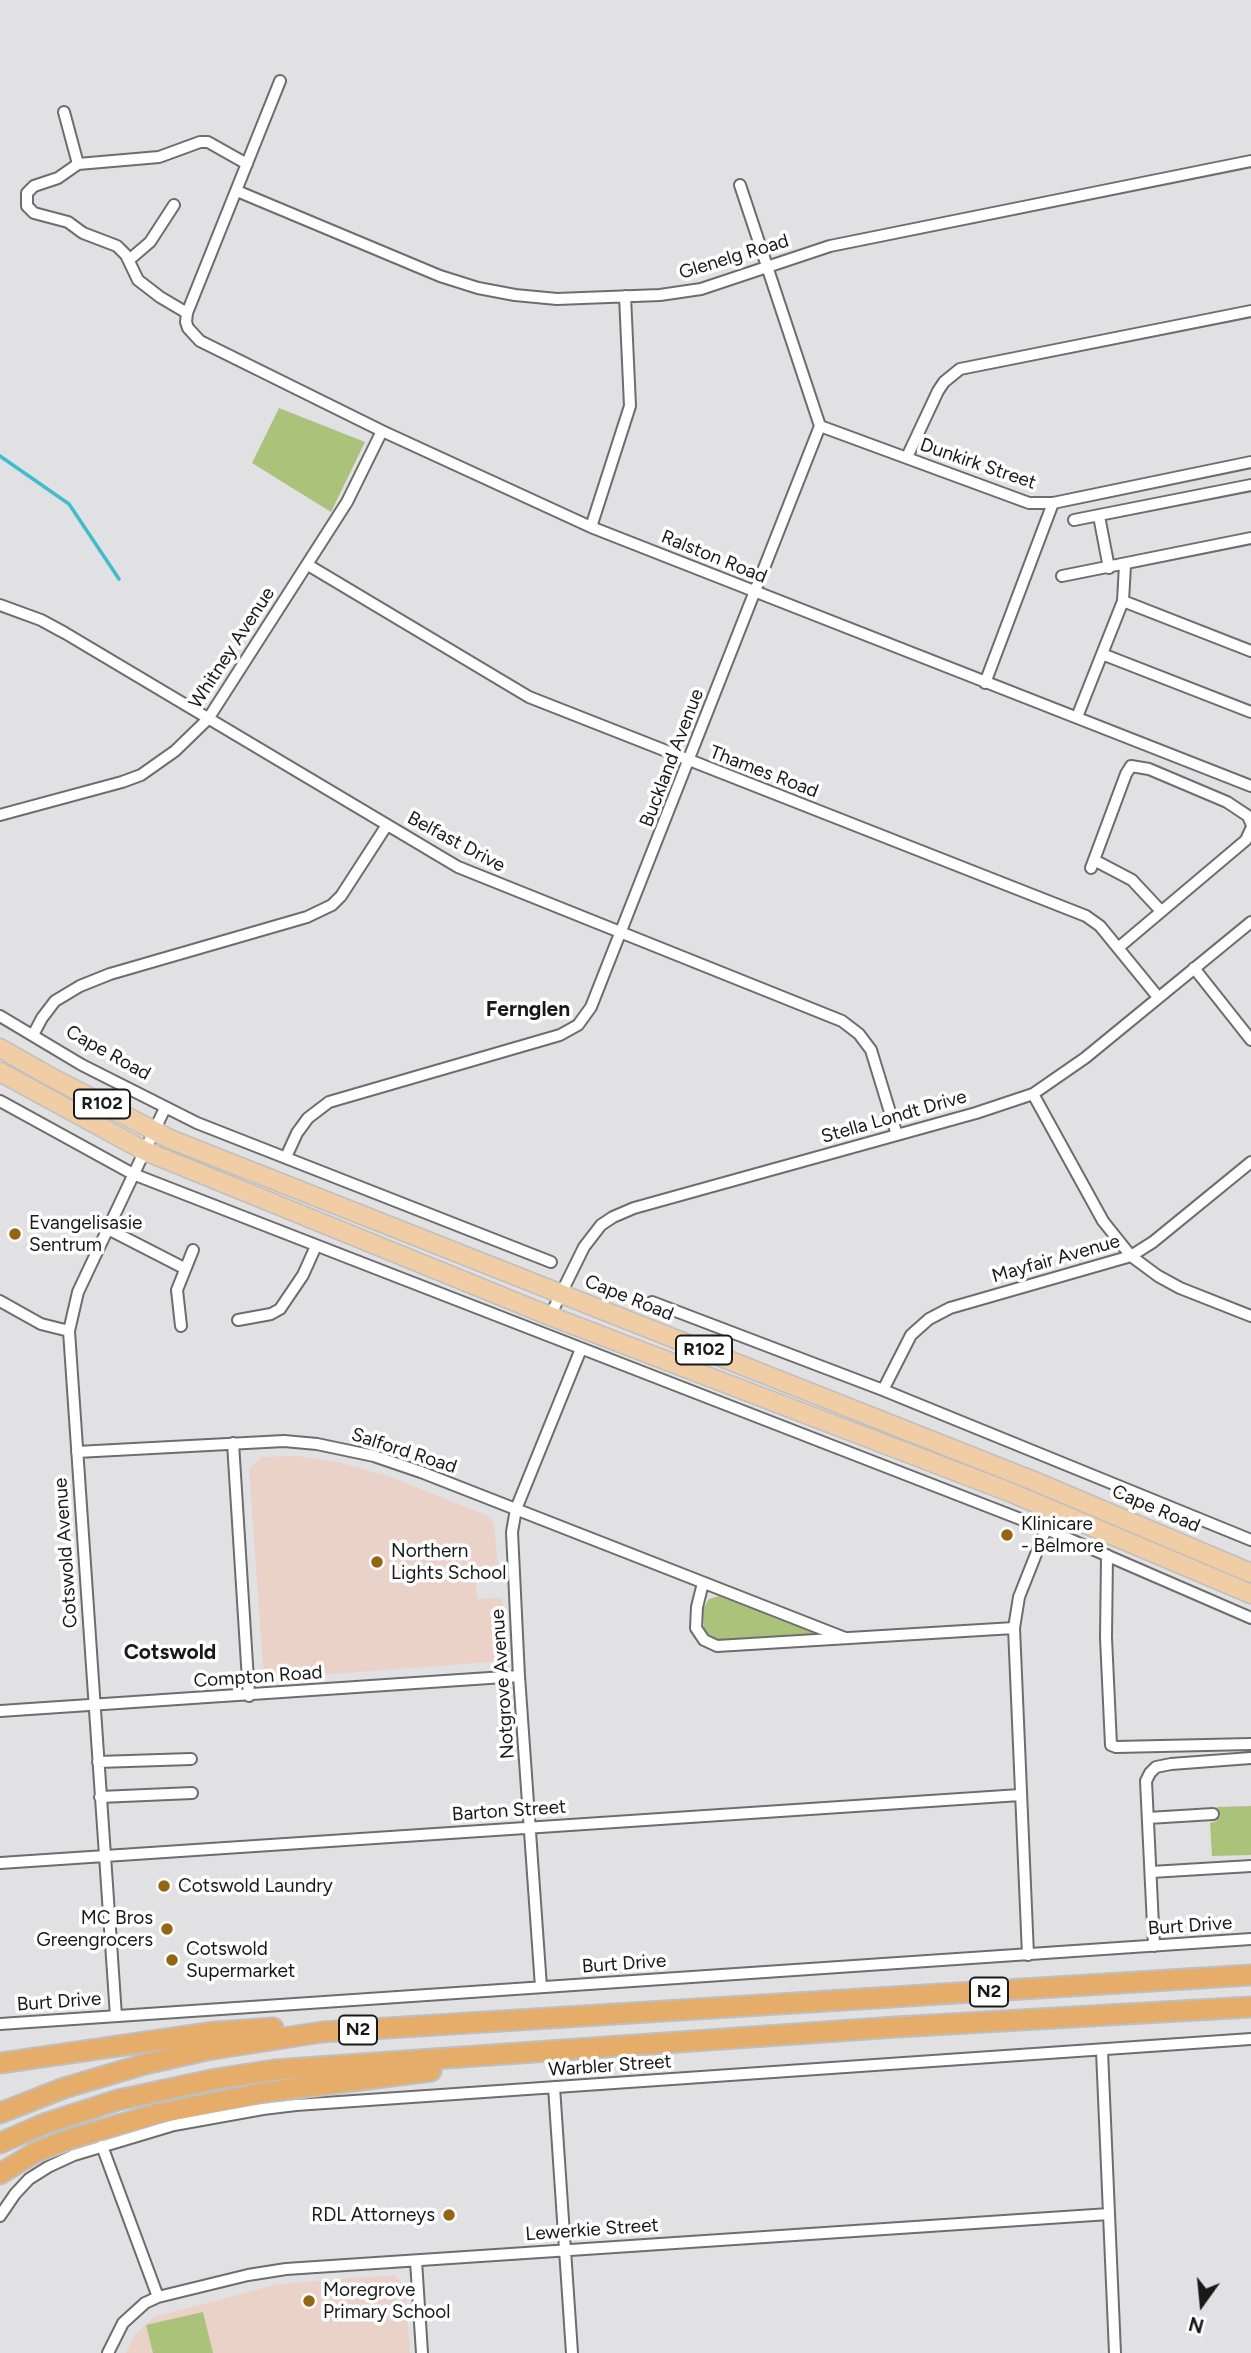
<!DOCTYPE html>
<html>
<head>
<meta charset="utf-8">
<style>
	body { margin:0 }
	#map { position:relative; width:1251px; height:2353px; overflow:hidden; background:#e1e1e3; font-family:Figtree,sans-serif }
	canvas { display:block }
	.north { position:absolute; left:1167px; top:2269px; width:70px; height:70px; -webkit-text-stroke:5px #fff; paint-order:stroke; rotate:195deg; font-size:19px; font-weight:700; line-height:28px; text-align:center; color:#19191a }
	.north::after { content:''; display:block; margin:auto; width:24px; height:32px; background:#19191a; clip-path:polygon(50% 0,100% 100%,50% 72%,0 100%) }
</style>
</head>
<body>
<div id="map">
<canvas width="1251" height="2353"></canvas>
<div class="north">N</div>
</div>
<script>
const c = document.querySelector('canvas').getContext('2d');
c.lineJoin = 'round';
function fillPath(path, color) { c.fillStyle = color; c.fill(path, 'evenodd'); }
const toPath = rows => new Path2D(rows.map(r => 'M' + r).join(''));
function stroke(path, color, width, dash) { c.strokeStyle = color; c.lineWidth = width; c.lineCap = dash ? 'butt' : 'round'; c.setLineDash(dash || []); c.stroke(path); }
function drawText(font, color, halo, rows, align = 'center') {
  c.font = font + ' Figtree,sans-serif'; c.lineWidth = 7; c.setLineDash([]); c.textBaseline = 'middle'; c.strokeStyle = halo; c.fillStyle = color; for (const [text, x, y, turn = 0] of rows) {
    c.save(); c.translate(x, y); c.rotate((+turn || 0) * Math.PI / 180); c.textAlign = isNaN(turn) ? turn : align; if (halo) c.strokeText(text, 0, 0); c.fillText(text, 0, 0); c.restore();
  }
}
const education = toPath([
	[297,1456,338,1462,391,1477,486,1515,494,1523,499,1578,476,1581,477,1599,502,1598,506,1661,264,1679,249,1469,261,1457],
	[394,2275,405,2286,410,2353,126,2353,133,2337,154,2317,278,2284]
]);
const green = toPath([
	[279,408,365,442,331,512,252,463],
	[719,1596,812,1632,814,1634,720,1641,713,1639,704,1632,703,1609,709,1599],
	[1251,1806,1251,1855,1212,1856,1210,1823,1217,1821,1217,1807],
	[203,2312,213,2353,153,2353,146,2325]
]);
const stream = toPath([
	[0,456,69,504,119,579]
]);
const street = toPath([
	[280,81,187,313,186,322,188,328,200,341,382,431,591,527,1251,786],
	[64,112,78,164],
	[237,191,440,276,478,288,515,295,557,299,660,295,701,289,830,246,1251,161],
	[129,260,150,242,174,205],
	[187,313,160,297,138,280,126,255,117,246,83,233,68,222,34,213,27,206,27,193,34,186,58,178,78,164,159,157,200,142,208,142,247,164],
	[820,426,1029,503,1053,503,1251,462],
	[907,457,938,391,944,382,960,369,1251,311],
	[1099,516,1109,568],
	[1074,520,1251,485],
	[591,527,630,406,625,296],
	[308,565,529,697,1086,916,1100,926,1158,997],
	[1062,576,1251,538],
	[1123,601,1251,651],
	[0,605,41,620,65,633,458,867,842,1021,859,1034,871,1050,897,1135],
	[1102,654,1251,712],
	[985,683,1053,503],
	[1077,717,1123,601,1125,565],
	[0,815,122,782,141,775,175,751,208,719,347,502,382,431],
	[1094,860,1132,880,1161,911],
	[1091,868,1126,774,1131,766,1149,769,1227,802,1248,816,1251,823],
	[1118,948,1246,840,1251,829],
	[1194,968,1251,1040],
	[0,1016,82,1065,197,1123,551,1262],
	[33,1035,42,1018,55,1001,80,986,110,974,307,917,332,905,341,896,387,825],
	[1033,1094,1103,1221,1131,1256,1158,1276,1180,1288,1251,1316],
	[0,1101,133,1174,1046,1529,1251,1618],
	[286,1157,297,1133,308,1118,329,1102,560,1035,578,1025,591,1007,820,426,740,185],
	[108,1229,184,1268],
	[0,1301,41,1324,69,1331],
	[652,1302,883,1390,1251,1540],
	[550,1316,584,1247,601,1225,613,1217,634,1208,976,1113,1033,1094,1085,1058,1251,922],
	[238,1320,271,1314,280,1309,303,1275,316,1246],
	[181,1326,177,1290,193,1250],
	[883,1390,911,1335,929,1319,950,1308,1131,1256,1153,1242,1251,1162],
	[233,1443,249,1696],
	[77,1452,284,1441,317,1444,374,1456,421,1472,845,1638],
	[1107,1555,1106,1638,1111,1745,1116,1747,1251,1744],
	[703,1583,697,1607,696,1628,704,1640,717,1646,1014,1628],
	[0,1711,519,1676],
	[98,1762,191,1759],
	[100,1797,192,1793],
	[1148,1818,1213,1814],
	[0,1863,1020,1795],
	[1151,1872,1251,1866],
	[1154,1946,1146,1781,1150,1773,1156,1767,1171,1764,1251,1758],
	[1028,1955,1014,1628,1019,1597,1046,1529],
	[541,1987,519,1676,512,1532,516,1509,581,1349],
	[116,2016,69,1331,78,1292,165,1108],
	[0,2024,1251,1939],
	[1102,2051,1115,2353],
	[554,2087,572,2353],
	[102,2146,158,2297],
	[0,2216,15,2194,29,2179,48,2167,74,2155,174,2125,263,2109,296,2105,1251,2039],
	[416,2261,422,2353],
	[108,2353,123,2323,145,2303,158,2297,248,2275,286,2269,1109,2214]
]);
const primary = toPath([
	[0,1048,49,1076,170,1139,1034,1481,1251,1573],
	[0,1072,145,1151,550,1316,1012,1493,1251,1594]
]);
const highway = toPath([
	[0,2063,215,2032,273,2028],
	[0,2113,64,2088,145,2064,207,2050,322,2032,1251,1975],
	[0,2143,44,2124,118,2100,216,2079,274,2070,896,2027,1251,2007],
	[0,2174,36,2152,70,2139,156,2114,267,2092,431,2071]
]);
const markers = [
	[15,1234,7,"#946614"],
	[1007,1535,7,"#946614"],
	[377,1562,7,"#946614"],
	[164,1886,7,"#946614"],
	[167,1929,7,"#946614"],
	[172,1960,7,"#946614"],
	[449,2215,7,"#946614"],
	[309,2301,7,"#946614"]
];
const shields = [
	[102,1104,56],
	[704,1350,56],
	[989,1992,38],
	[358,2030,38]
];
const shieldNames = [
	["R102",102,1104],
	["R102",704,1350],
	["N2",989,1992],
	["N2",358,2030]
];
const streetNames = [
	["Glenelg Road",734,257,-17],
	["Dunkirk Street",978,464,19],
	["Ralston Road",714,557,22],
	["Whitney Avenue",232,648,-57],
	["Buckland Avenue",672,758,-69],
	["Thames Road",764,772,21],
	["Belfast Drive",456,842,28],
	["Cape Road",108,1053,29],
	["Stella Londt Drive",894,1117,-16],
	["Mayfair Avenue",1056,1259,-16],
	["Cape Road",629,1298,22],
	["Salford Road",404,1451,18],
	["Cape Road",1156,1509,23],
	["Cotswold Avenue",66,1553,-94],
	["Compton Road",258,1677,-4],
	["Notgrove Avenue",503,1684,-94],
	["Barton Street",509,1811,-4],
	["Burt Drive",1190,1926,-4],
	["Burt Drive",624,1964,-4],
	["Burt Drive",59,2002,-4],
	["Warbler Street",610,2066,-4],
	["Lewerkie Street",592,2230,-4]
];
const poiNames = [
	["Evangelisasie",29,1223],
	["Sentrum",29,1245],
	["Klinicare",1021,1524],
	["- Belmore",1021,1546],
	["Northern",391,1551],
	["Lights School",391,1573],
	["Cotswold Laundry",178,1886],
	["MC Bros",153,1918,"right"],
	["Greengrocers",153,1940,"right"],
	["Cotswold",186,1949],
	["Supermarket",186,1971],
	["RDL Attorneys",435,2215,"right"],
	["Moregrove",323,2290],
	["Primary School",323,2312]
];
const neighbourhoodNames = [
	["Fernglen",528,1010],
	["Cotswold",170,1653]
];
fillPath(education, '#ead2c8');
fillPath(green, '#abc27a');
stroke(stream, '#40bdcd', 3.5);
stroke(street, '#6d6d6e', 14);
stroke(primary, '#bfbfbf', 21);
stroke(highway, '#bfbfbf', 23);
stroke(street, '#fff', 10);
stroke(primary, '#f0cda5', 18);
stroke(highway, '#e6ac69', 19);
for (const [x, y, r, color] of markers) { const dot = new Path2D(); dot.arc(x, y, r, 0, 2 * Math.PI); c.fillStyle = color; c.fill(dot); stroke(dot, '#fff', 2.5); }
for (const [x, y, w] of shields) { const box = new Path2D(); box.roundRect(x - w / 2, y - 14.5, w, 29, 5); c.fillStyle = '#fff'; c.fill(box); stroke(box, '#19191a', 2); }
drawText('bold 18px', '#19191a', null, shieldNames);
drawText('19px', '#19191a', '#fff', streetNames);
drawText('19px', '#19191a', '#fff', poiNames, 'left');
drawText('bold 21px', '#19191a', '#fff', neighbourhoodNames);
</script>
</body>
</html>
